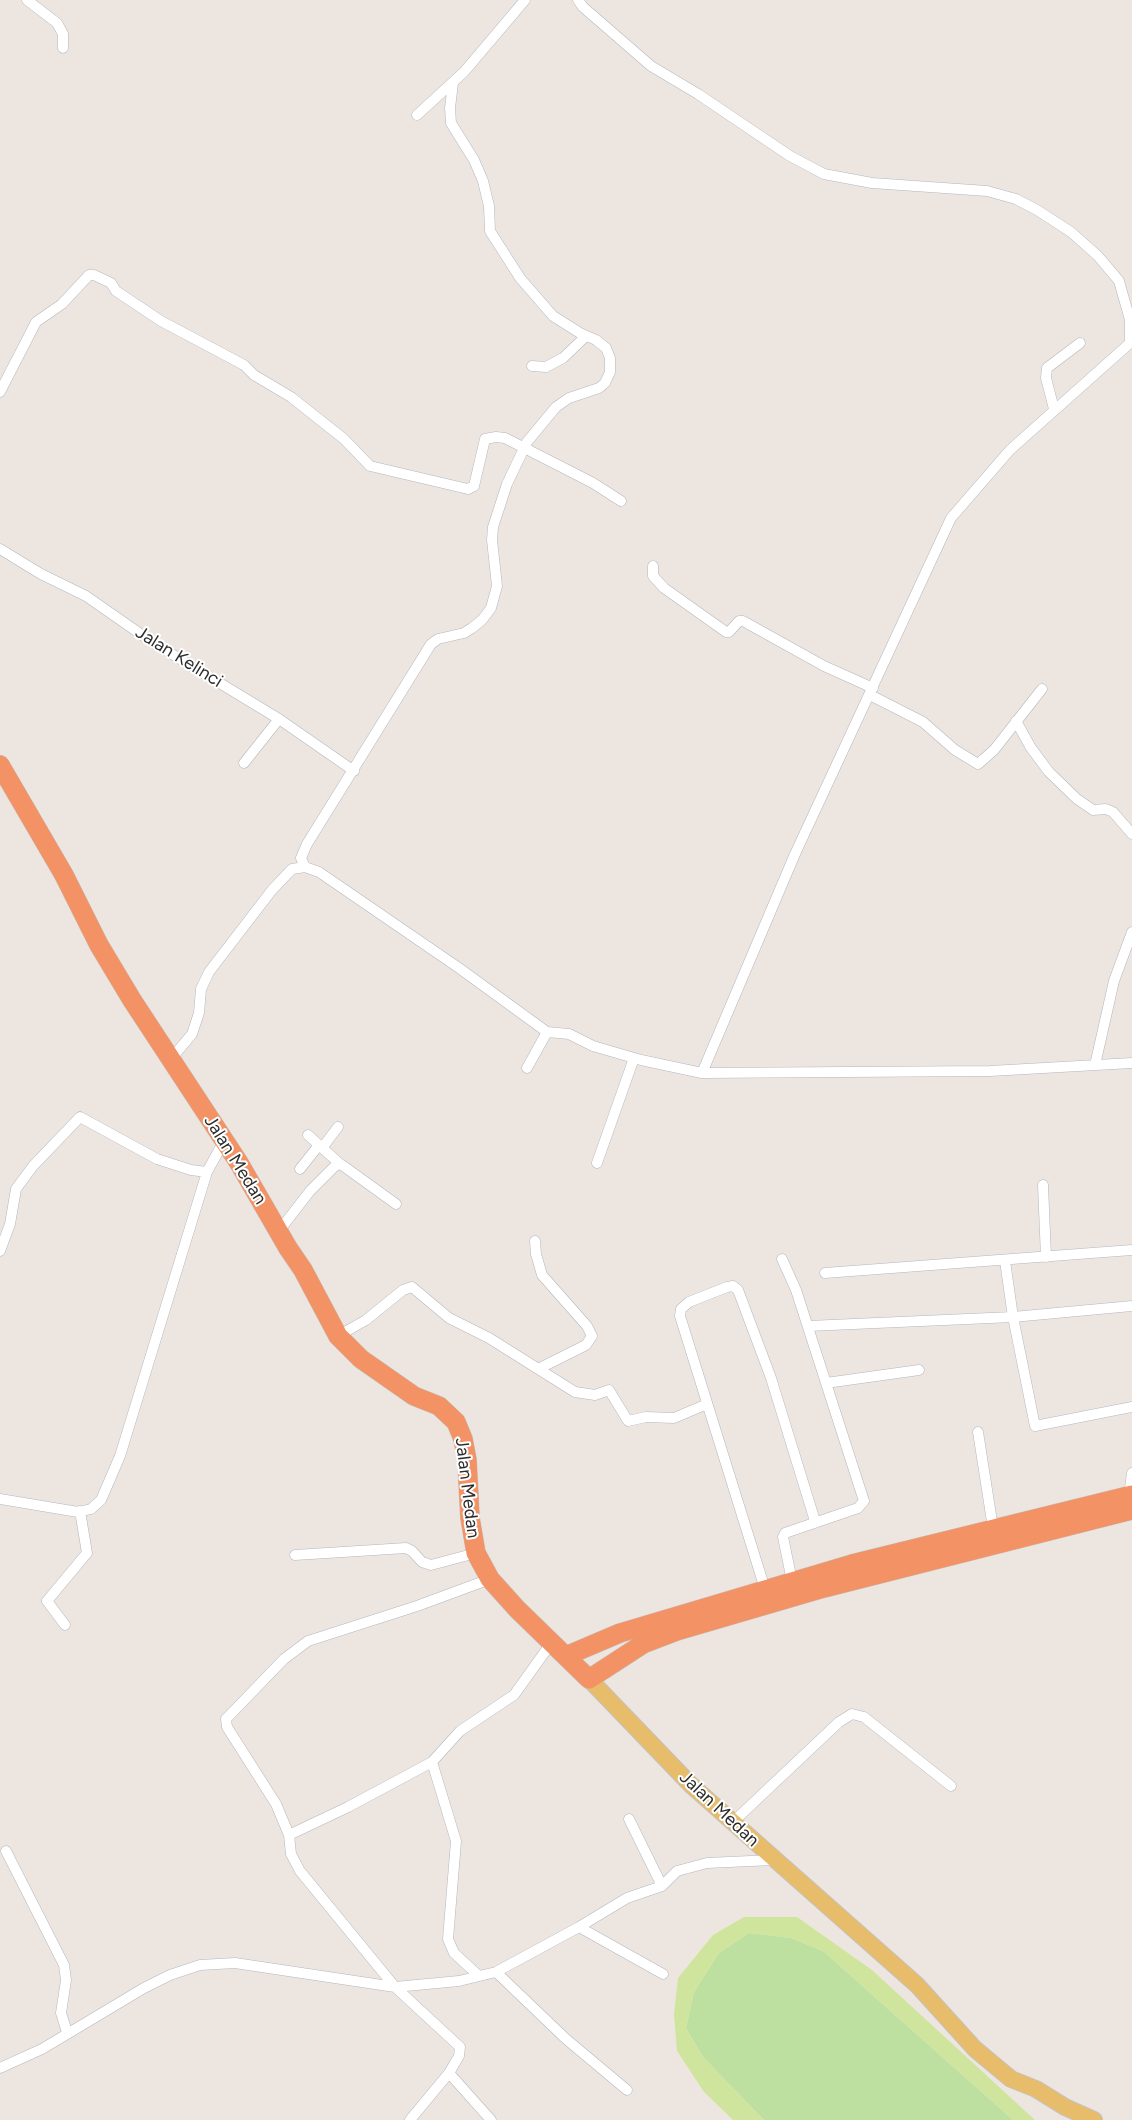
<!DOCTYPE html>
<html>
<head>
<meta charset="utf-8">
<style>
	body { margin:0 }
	canvas { display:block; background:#ede6e0 }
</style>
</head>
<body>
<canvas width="1132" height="2120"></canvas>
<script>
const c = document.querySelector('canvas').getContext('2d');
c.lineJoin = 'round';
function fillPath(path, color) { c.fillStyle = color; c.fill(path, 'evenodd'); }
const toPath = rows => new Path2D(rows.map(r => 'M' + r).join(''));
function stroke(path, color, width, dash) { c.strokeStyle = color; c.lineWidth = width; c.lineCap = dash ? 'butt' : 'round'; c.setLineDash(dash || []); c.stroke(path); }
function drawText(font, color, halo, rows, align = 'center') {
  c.font = font + ' Figtree,sans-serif'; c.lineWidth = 4; c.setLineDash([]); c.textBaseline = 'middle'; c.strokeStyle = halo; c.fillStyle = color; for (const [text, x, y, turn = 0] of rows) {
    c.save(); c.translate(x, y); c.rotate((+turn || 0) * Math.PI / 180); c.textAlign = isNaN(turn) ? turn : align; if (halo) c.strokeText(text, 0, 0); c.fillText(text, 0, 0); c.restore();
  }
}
const green = toPath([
	[749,1933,791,1938,823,1951,1013,2120,764,2120,703,2057,686,2028,694,1992,719,1953]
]);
const pitch = toPath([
	[744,1917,797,1917,872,1970,1035,2120,1013,2120,823,1951,791,1938,749,1933,719,1953,694,1992,686,2028,703,2057,764,2120,733,2120,704,2092,677,2051,674,2014,678,1978,713,1935]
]);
const street = toPath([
	[27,0,57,23,63,34,63,48],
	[578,0,583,7,651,66,698,94,790,156,824,174,872,183,987,191,1016,199,1037,210,1071,232,1098,256,1119,281,1130,320,1130,343,1010,450,951,518,795,854,702,1073],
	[417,115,464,72,525,0],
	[532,366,546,367,563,358,586,336],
	[0,392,36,322,62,304,89,275,94,275,111,283,116,291,161,321,244,365,254,375,291,397,344,439,370,466,468,489,474,486,485,439,496,437,505,438,593,483,621,501],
	[1054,409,1046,378,1047,368,1080,343],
	[0,549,41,574,86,596,152,642,279,719,354,771],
	[653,566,653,576,664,588,726,632,729,632,739,621,743,621,824,666,873,688],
	[870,695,923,722,955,750,978,764,994,750,1042,689],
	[1016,721,1031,748,1049,772,1077,799,1093,810,1106,809,1113,812,1132,834],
	[244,763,279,719],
	[305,867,301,858,307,844,431,644,438,639,464,633,472,628,482,620,491,608,497,586,492,540,493,527,507,484,527,442,556,407,569,398,599,388,605,383,610,372,610,358,606,348,596,340,580,333,553,316,520,278,490,231,489,206,483,181,474,160,451,123,450,108,453,83],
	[171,1059,192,1034,199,1013,201,989,209,972,272,890,292,869,305,867,319,872,459,968,547,1032,569,1034,593,1046,641,1060,702,1073,990,1071,1132,1063],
	[1095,1065,1114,981,1132,932],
	[527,1068,547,1032],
	[308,1135,340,1164],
	[322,1148,338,1127],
	[597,1163,634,1058],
	[300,1169,319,1145],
	[1043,1185,1046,1257],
	[279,1231,310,1191,337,1164,342,1165,396,1204],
	[535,1241,536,1254,542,1275,587,1326,592,1336,586,1345,538,1369],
	[0,1251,10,1224,16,1189,33,1166,80,1117,157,1159,191,1170,207,1172],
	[782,1259,796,1290,864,1501,858,1508,785,1533,783,1537,792,1581],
	[1005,1261,1013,1317,1035,1426,1132,1407],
	[825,1273,1132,1250],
	[808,1326,1013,1317,1132,1306],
	[338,1336,366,1320,403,1290,412,1287,449,1318,489,1338,575,1392,595,1395,609,1390,628,1421,646,1417,674,1418,707,1404],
	[826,1383,919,1370],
	[978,1432,993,1528],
	[1129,1496,1132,1473],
	[0,1499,78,1512,91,1509,101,1500,120,1456,207,1172,224,1141],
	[295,1555,406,1548,412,1551,422,1562,431,1565,476,1553],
	[765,1589,680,1316,681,1309,689,1302,727,1287,733,1286,738,1290,771,1378,815,1521],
	[65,1625,47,1601,87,1553,80,1511],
	[432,1762,456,1841,448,1939,454,1953,479,1976],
	[629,1819,662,1886],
	[733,1822,839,1722,852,1714,864,1717,951,1786],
	[289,1835,348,1807,432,1762,460,1731,514,1695,552,1642],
	[6,1851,64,1965,66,1980,61,2013,67,2032],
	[579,1927,663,1974],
	[496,1972,566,2039,627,2090],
	[0,2068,42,2049,144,1988,170,1975,200,1965,235,1963,395,1987,459,1981,496,1972,579,1927,627,1898,662,1886,677,1871,707,1863,773,1860],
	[449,2073,491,2120],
	[410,2120,449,2073,459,2056,460,2047,395,1987,300,1871,291,1854,289,1835,276,1804,227,1727,226,1719,284,1659,308,1641,417,1606,490,1579]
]);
const primary = toPath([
	[589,1679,691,1785,917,1985,975,2049,1011,2079,1036,2089,1065,2107,1094,2120]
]);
const highway = toPath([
	[0,765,64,875,99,945,132,1000,239,1163,288,1248,303,1270,338,1336,361,1359,414,1396,439,1406,456,1422,463,1439,467,1460,470,1518,476,1553,490,1579,517,1609,589,1679,643,1644,677,1631,824,1588,1132,1510],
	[566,1656,620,1633,852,1564,1132,1495]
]);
const streetNames = [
	["Jalan Kelinci",179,657,32],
	["Jalan Medan",235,1160,58],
	["Jalan Medan",467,1488,83],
	["Jalan Medan",719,1809,43]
];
fillPath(green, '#bddfa0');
fillPath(pitch, '#cfe59d');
stroke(street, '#b3b6be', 11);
stroke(primary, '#c4c4c4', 18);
stroke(highway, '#c4c4c4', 20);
stroke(street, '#fff', 10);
stroke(primary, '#e7bc6a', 16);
stroke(highway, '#f39264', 19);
drawText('18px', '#2c2c2c', '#fff', streetNames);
</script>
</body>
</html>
